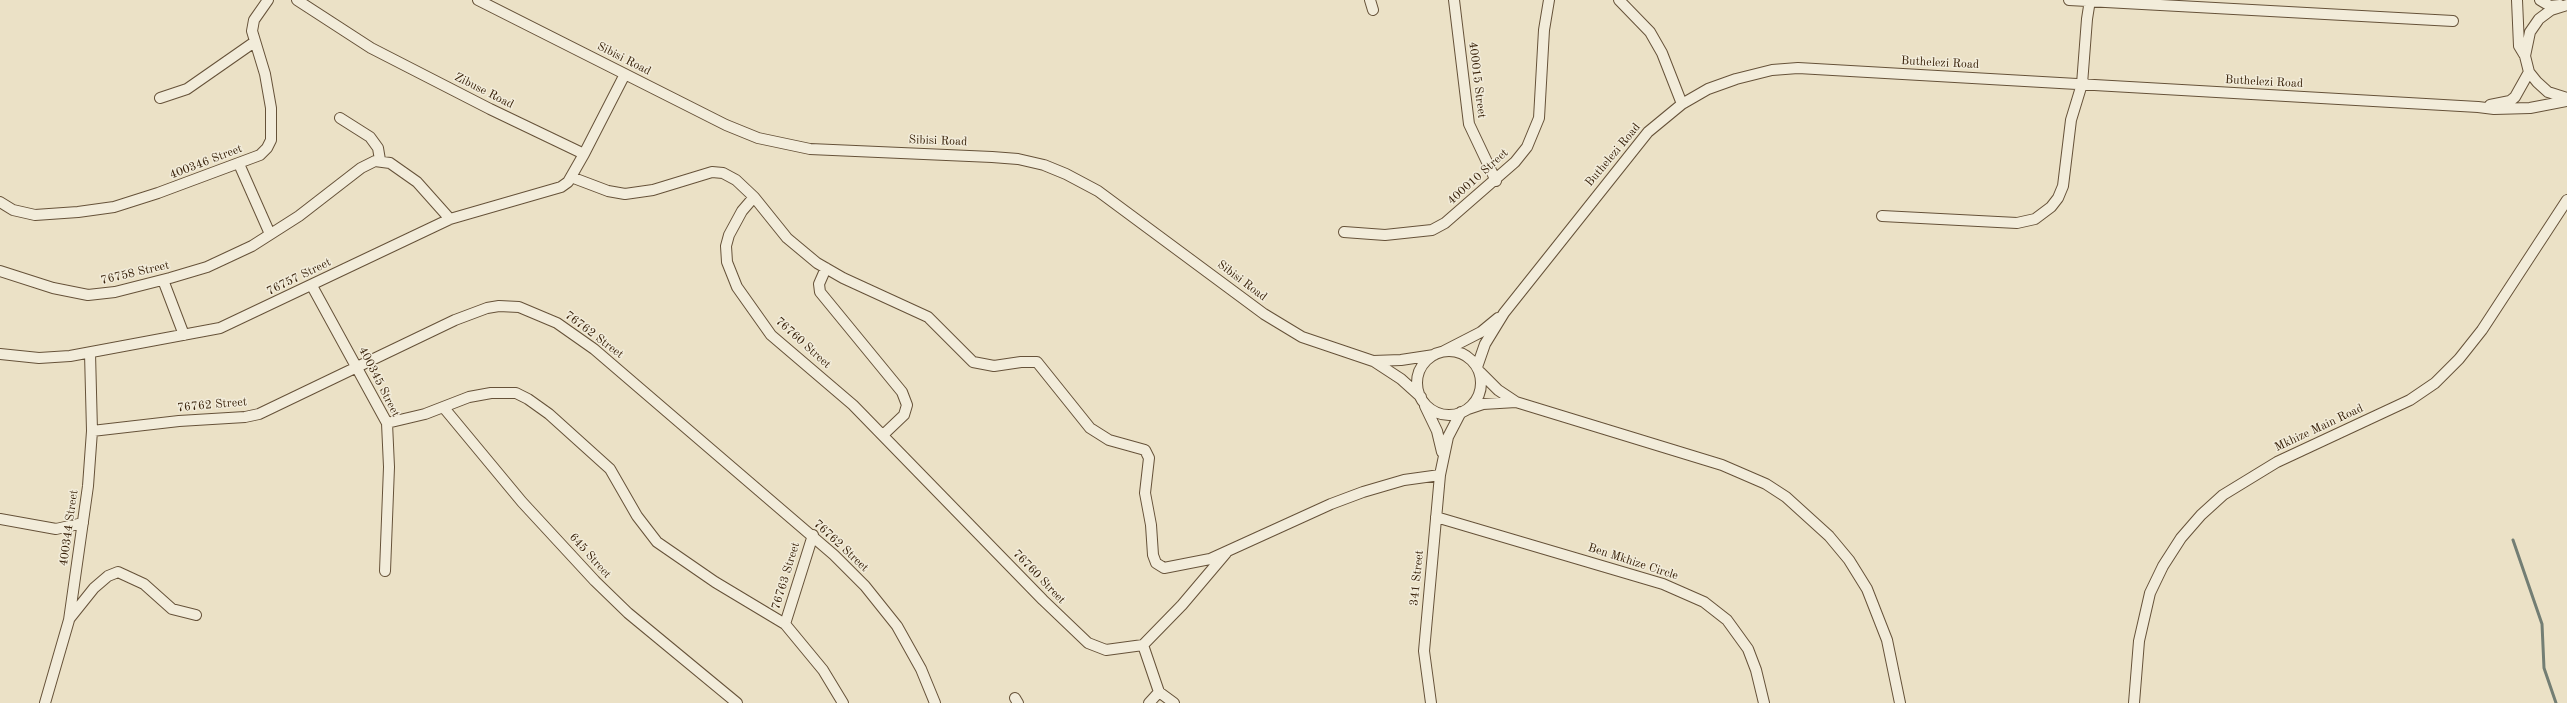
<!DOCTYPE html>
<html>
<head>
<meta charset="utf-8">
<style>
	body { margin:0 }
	canvas { display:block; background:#ebe1c6 }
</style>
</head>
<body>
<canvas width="2567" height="703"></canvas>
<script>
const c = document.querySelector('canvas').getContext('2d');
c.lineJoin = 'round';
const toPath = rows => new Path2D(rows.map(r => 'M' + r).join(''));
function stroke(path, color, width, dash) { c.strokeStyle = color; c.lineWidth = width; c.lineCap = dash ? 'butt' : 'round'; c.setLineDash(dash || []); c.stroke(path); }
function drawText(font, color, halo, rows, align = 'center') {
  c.font = font + ' "Old Standard TT",serif'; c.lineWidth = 3; c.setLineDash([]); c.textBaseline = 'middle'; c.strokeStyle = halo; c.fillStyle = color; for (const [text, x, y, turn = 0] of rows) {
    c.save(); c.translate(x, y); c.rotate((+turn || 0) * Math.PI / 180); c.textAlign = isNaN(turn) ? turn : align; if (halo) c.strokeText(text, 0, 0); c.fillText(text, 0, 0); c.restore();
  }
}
const stream = toPath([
	[2513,540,2542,624,2544,668,2556,703]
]);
const minor = toPath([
	[297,0,371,48,490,109,584,154,625,74],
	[478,0,726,125,758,138,810,149,992,157,1018,159,1044,165,1066,174,1098,191,1264,314,1302,337,1373,361,1401,360,1434,355],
	[1370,0,1373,10],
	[1454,0,1469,124,1496,181],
	[1619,0,1650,32,1662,53,1682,104],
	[2069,0,2453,21],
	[2517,0,2519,46,2525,56],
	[2540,0,2550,6,2560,5],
	[2567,5,2551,10,2539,19,2530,32,2525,56,2529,72,2537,82,2548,92,2567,98],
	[160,98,187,89,253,43],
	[2490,105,2510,101,2515,97,2529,72],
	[340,118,370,137,378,148,380,160],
	[239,164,270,234],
	[571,177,608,191,625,194,653,190,712,172,723,173,736,180,754,197,742,211,729,235,726,246,727,262,737,287,771,335,853,405,1043,600,1088,643,1106,650,1143,645],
	[754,197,787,238,817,263,843,278,928,317,973,362,994,366,1021,362,1037,362,1090,428,1109,440,1145,450,1149,458,1145,493,1151,525,1153,555,1156,563,1164,568,1210,559,1331,504,1363,492,1404,480,1440,475],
	[0,202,13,210,35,215,78,212,114,207,158,193,260,155,267,148,271,140,271,108,265,74,252,31,254,20,268,0],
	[1882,216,2017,223,2035,219,2051,207,2058,198,2063,186,2071,120,2082,84,2087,19,2090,0],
	[1344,232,1385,235,1432,230,1445,223,1515,162,1527,147,1539,118,1544,30,1549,0],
	[826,268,819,284,820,292,902,392,907,405,904,415,883,435],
	[0,271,53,288,88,295,115,292,170,278,207,267,252,246,299,216,361,168,375,161,390,163,417,182,450,219],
	[163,280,184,335],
	[312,286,387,423,389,467,385,571],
	[1444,351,1481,332,1498,318],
	'1417 383a32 32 0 1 1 64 0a32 32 0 1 1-64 0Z',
	[0,354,39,358,70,356,220,328,450,219,561,187,568,182,584,154],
	[1375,362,1401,379,1421,397],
	[1477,367,1485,344,1504,313,1648,132,1682,104,1708,89,1736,79,1772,70,1798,68,2478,107,2494,109,2530,108,2567,101],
	[1480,372,1498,390,1516,402],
	[1425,406,1437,431,1442,452],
	[444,408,522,502,595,581,628,613,737,703],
	[1468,409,1483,404,1516,402,1722,465,1766,484,1786,497,1829,536,1849,560,1867,589,1887,640,1900,703],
	[387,423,425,414,469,397,491,393,516,393,528,399,549,414,610,469,637,516,657,542,715,582,785,624,823,670,843,703],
	[92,431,179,421,245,417,259,414,455,320,487,308,499,306,519,307,557,323,594,349,834,555,865,586,897,626,921,669,935,703],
	[1436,517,1663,584,1704,602,1727,620,1748,649,1756,670,1764,703],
	[0,519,56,529,83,523],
	[70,618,94,588,108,576,118,572,144,584,172,609,196,615],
	[785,624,813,535],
	[1159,692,1143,645,1182,605,1226,553],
	[1015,698,1018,703],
	[45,703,69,620,88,486,92,431,90,353],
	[1149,703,1159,692,1174,703],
	[1431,703,1424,651,1440,475,1448,437,1461,412],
	[2134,703,2139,641,2150,593,2163,566,2181,538,2201,515,2223,495,2277,462,2410,400,2435,383,2459,359,2482,330,2567,200]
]);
const streetNames = [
	["Sibisi Road",624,59,27],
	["Buthelezi Road",1940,63,3],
	["400015 Street",1477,80,83],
	["Buthelezi Road",2264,82,3],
	["Zibuse Road",484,91,27],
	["Sibisi Road",938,141,2],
	["Buthelezi Road",1613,155,-50],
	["400346 Street",206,162,-21],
	["400010 Street",1478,177,-42],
	["76758 Street",135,273,-13],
	["76757 Street",299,277,-26],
	["Sibisi Road",1242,281,37],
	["76762 Street",594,335,37],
	["76760 Street",803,343,42],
	["400345 Street",379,382,63],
	["76762 Street",212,405,-5],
	["Mkhize Main Road",2319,428,-25],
	["400344 Street",69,528,-82],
	["76762 Street",841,546,43],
	["645 Street",590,556,48],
	["Ben Mkhize Circle",1633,562,18],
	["76763 Street",786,576,-73],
	["76760 Street",1039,577,46],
	["341 Street",1417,578,-84]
];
stroke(stream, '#737e74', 3);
stroke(minor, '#665239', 12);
stroke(minor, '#f2ecda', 10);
drawText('12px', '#39220a', '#f2ecda', streetNames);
</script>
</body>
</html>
